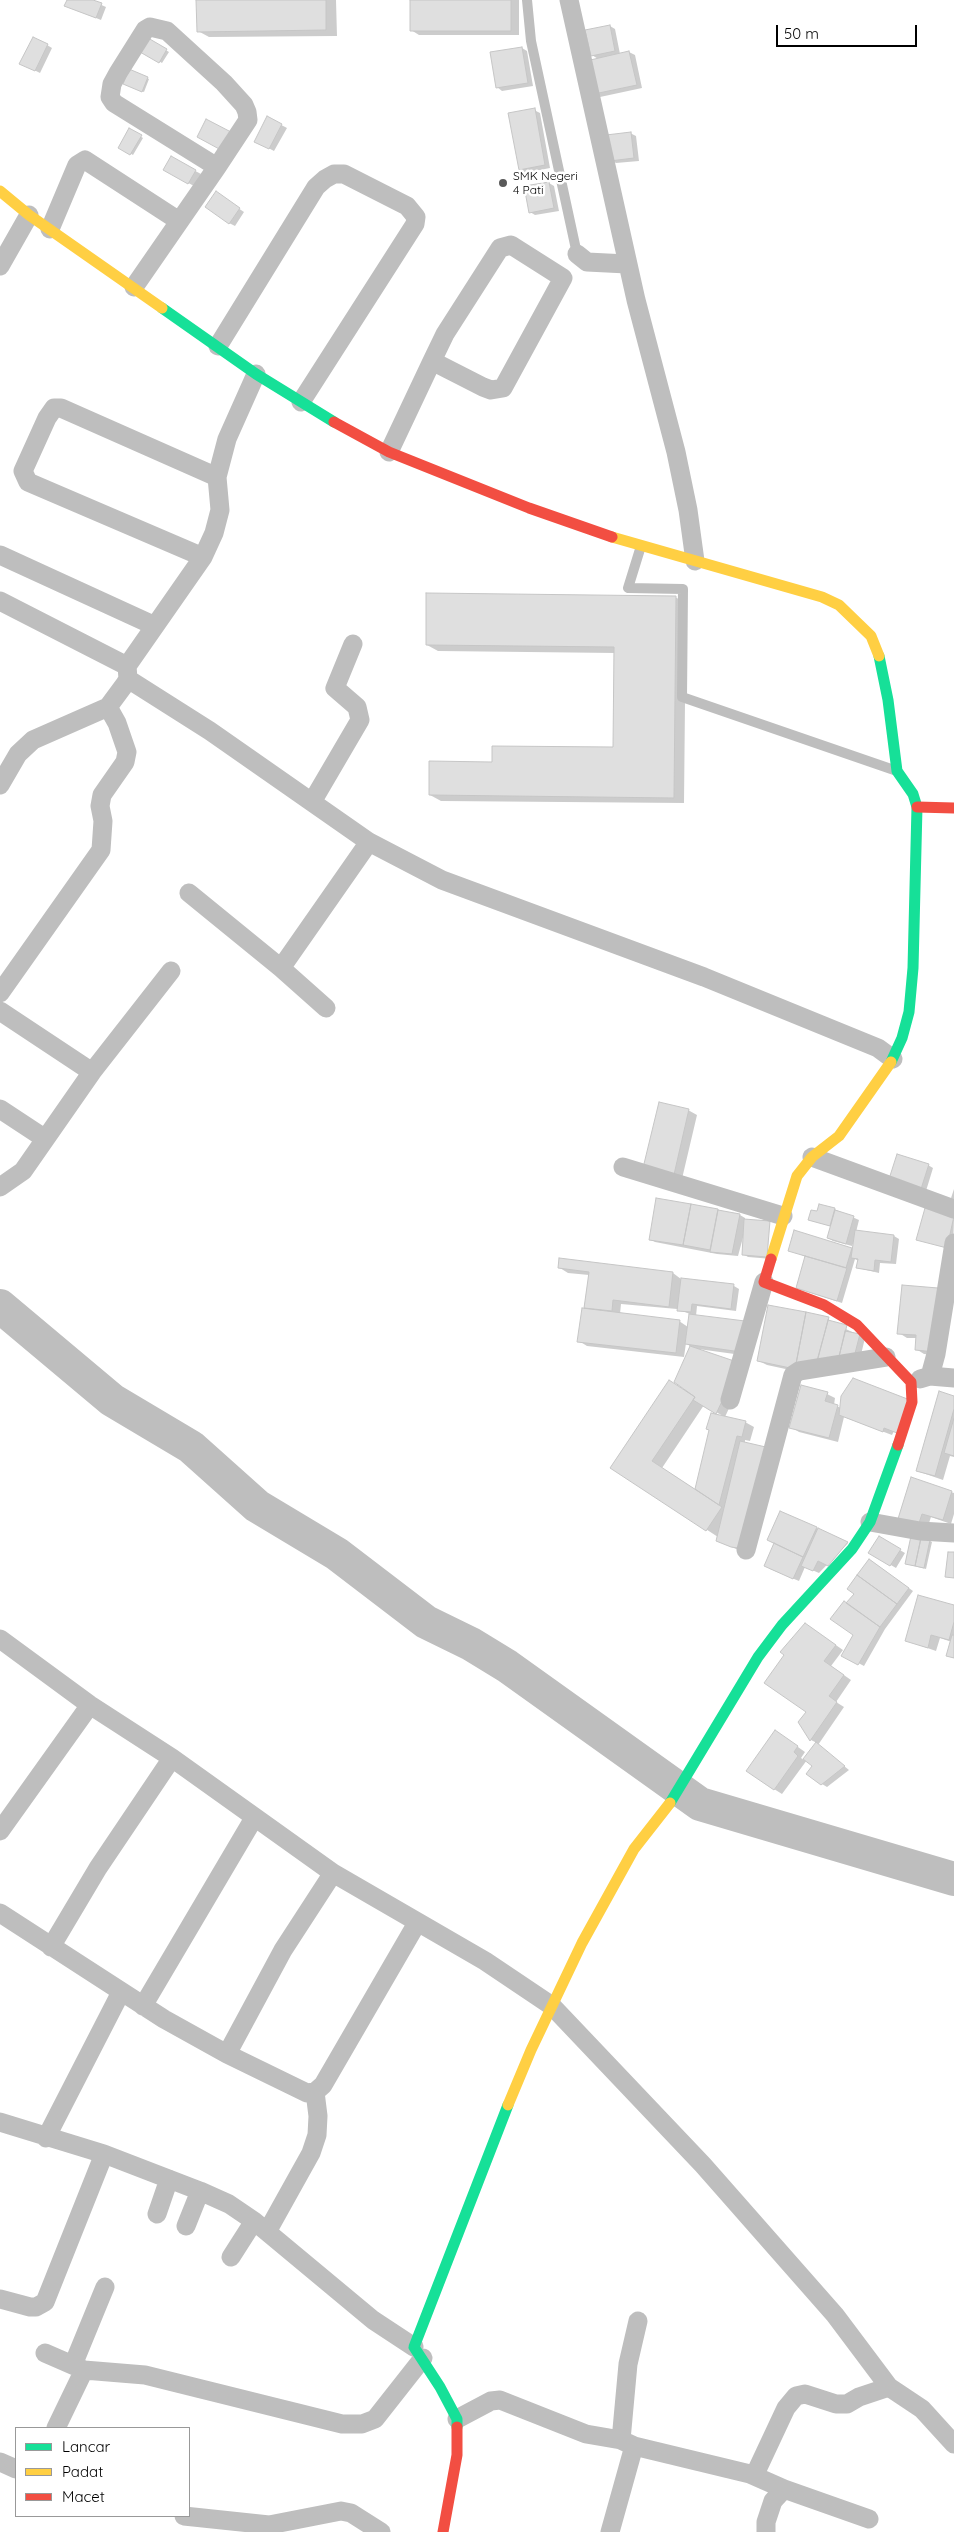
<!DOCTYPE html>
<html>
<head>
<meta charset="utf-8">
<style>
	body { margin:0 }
	#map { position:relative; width:954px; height:2532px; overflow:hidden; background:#fff; font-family:Quicksand,sans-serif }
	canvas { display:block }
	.legend { position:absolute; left:15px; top:2427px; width:175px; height:90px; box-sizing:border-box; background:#fff; border:1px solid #999; margin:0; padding:6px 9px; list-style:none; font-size:15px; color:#000 }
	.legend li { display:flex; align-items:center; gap:10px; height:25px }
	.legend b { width:25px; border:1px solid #999 }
	.scale { position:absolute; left:776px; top:25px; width:141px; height:22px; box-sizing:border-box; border:2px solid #000; border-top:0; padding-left:6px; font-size:15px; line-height:18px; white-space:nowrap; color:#000; -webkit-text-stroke:4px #fff; paint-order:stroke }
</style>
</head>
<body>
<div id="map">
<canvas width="954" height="2532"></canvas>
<ul class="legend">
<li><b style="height:6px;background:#16e098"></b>Lancar</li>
<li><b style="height:6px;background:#ffcf43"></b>Padat</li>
<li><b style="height:6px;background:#f24e42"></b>Macet</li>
</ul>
<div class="scale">50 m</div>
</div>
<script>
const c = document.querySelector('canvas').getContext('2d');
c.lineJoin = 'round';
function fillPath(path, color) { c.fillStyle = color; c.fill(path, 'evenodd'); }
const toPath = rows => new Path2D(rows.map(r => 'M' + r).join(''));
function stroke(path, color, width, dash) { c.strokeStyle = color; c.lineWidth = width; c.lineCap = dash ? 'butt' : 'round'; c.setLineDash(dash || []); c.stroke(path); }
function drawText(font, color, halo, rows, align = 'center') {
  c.font = font + ' Quicksand,sans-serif'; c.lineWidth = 5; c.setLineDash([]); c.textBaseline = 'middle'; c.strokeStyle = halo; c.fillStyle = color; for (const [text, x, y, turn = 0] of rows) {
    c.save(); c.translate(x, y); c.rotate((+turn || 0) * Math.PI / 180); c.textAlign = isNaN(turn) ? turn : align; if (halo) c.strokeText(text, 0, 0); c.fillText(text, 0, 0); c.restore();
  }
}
const shadow = toPath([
	[68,0,90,0,106,7,101,20,71,8],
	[198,0,336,0,337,36,209,37,198,31],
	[411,0,519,0,519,35,419,35,411,30],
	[610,26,615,29,620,54,629,52,635,55,642,88,600,97,595,94,598,59,592,55],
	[149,40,169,52,162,63,142,51],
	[47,45,52,48,40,73,26,66],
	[522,48,527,51,533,86,502,91,497,87],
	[147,78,149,79,144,92,126,85],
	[534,110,540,113,550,168,525,173,520,170],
	[268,118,287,128,274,151,255,141],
	[130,130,143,138,133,155,119,147],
	[630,133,636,136,639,161,616,163,611,160],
	[171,158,201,174,194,186,164,170],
	[549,183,554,186,559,211,535,215,530,212],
	[220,196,244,212,235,226,229,223],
	[675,597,686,603,684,803,441,801,430,795,493,763,615,748,615,653,438,651,427,645],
	[688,1110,697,1115,681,1183,652,1176],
	[928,1165,933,1168,926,1191,896,1182],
	[954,1189,954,1207,949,1204],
	[657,1199,740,1215,745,1218,745,1221,772,1259,748,1257,743,1254,745,1230,738,1256,717,1254,655,1242,650,1239],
	[834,1209,859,1220,856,1232,894,1236,899,1239,896,1264,880,1263,879,1273,858,1268,859,1261,855,1259,842,1303,802,1290,806,1257,790,1250,795,1232,854,1250,855,1239,852,1246,833,1241,828,1238,831,1226,812,1221,817,1213],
	[954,1218,953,1250,918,1239],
	[560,1268,673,1273,681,1279,734,1286,739,1289,736,1311,697,1306,696,1316,749,1356,698,1349,747,1369,725,1417,745,1422,754,1427,750,1441,745,1440,745,1443,741,1551,717,1541,718,1537,612,1468,685,1390,691,1347,686,1343,684,1357,587,1346,579,1341,589,1275,568,1273],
	[621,1304,677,1309,690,1314,688,1327,679,1321,620,1314],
	[704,1405,723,1416,710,1430,696,1490,662,1468],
	[938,1290,943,1356,924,1354,916,1349,917,1338,907,1338,899,1333],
	[833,1323,865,1338,859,1363,804,1373,767,1365,759,1361],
	[827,1394,835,1398,834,1405,841,1408,909,1401,892,1435,844,1417,838,1442,799,1432,791,1427],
	[954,1397,954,1457,950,1456,943,1480,917,1471],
	[951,1492,954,1493,954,1514,951,1524,931,1517,926,1532,898,1521],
	[816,1528,848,1543,819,1573,805,1567,799,1581,770,1569],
	[879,1538,905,1553,896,1568,870,1553],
	[930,1541,932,1542,926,1569,906,1564],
	[870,1560,913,1591,885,1629,864,1666,843,1655,854,1635,847,1604,855,1593],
	[954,1606,954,1658,948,1655,952,1642,940,1638,936,1651,907,1641],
	[814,1630,843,1650,831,1666,851,1680,836,1702,844,1707,818,1745,849,1770,827,1787,822,1784,814,1766,807,1760,782,1794,774,1789,784,1737,805,1752,801,1758,804,1760,817,1743,811,1740,808,1712]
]);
const river = toPath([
	[0,1306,112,1400,191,1447,257,1506,337,1554,426,1622,471,1644,507,1666,700,1804,954,1879]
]);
const building = toPath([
	[67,0,93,0,102,3,96,18,64,6,67,0],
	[196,0,326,0,326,30,197,32,196,0],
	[410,0,511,0,511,31,410,31,410,0],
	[610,25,615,51,591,56,585,30,610,25],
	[33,37,48,44,35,71,19,64,33,37],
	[148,38,167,49,159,63,140,52,148,38],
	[522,47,528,83,496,88,490,52,522,47],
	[629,51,637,85,594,94,586,61,629,51],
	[129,69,148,77,142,92,123,84,129,69],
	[535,108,545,165,519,170,508,113,535,108],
	[267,116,282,124,269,149,254,142,267,116],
	[206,119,231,132,221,150,197,137,206,119],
	[129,128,142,135,130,155,118,148,129,128],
	[631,132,634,158,610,161,606,135,631,132],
	[171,156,196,170,188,184,163,170,171,156],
	[549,182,554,208,529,213,524,186,549,182],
	[216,191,240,208,229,224,205,207,216,191],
	[426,593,676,596,674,798,429,795,429,761,492,762,492,746,613,747,614,647,426,645,426,593],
	[659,1102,689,1109,673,1179,642,1172,659,1102],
	[897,1154,929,1164,921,1189,889,1179,897,1154],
	[656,1198,691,1204,683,1245,649,1240,656,1198],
	[691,1204,718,1209,710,1250,683,1245,691,1204],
	[819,1204,835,1208,830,1226,808,1220,811,1210,817,1211,819,1204],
	[925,1208,954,1216,947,1248,916,1240,925,1208],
	[718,1210,740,1214,732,1254,710,1252,718,1210],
	[835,1210,854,1216,846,1244,827,1238,835,1210],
	[744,1219,770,1221,767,1257,742,1255,744,1219],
	[794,1230,852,1248,846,1268,788,1251,794,1230],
	[855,1230,894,1235,891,1262,875,1260,874,1271,856,1268,858,1259,851,1258,855,1230],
	[805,1256,847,1268,837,1301,796,1288,805,1256],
	[559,1258,673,1272,669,1307,613,1300,612,1311,584,1308,589,1272,558,1268,559,1258],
	[681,1278,734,1284,731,1309,692,1304,691,1312,677,1311,681,1278],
	[902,1285,938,1288,935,1352,915,1350,916,1335,897,1334,902,1285],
	[768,1305,806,1312,795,1369,757,1361,768,1305],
	[582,1308,680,1320,676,1353,577,1342,582,1308],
	[806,1312,829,1317,815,1368,795,1369,806,1312],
	[689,1314,745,1321,741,1352,685,1344,689,1314],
	[828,1320,847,1325,837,1364,816,1366,828,1320],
	[845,1331,860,1334,853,1361,839,1357,845,1331],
	[690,1346,740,1363,716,1414,693,1400,695,1397,674,1382,690,1346],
	[853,1378,910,1400,897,1433,884,1428,883,1432,839,1415,841,1396,853,1378],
	[669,1380,695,1397,652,1461,722,1507,706,1531,610,1468,669,1380],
	[801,1385,828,1392,825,1401,838,1405,829,1438,789,1428,801,1385],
	[939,1391,954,1396,954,1409,935,1476,916,1471,939,1391],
	[711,1413,746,1421,742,1437,737,1436,719,1505,695,1489,709,1430,706,1429,711,1413],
	[954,1418,954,1456,944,1453,954,1418],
	[740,1441,770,1448,745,1549,731,1547,716,1541,740,1441],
	[911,1477,952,1491,943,1520,922,1514,917,1529,897,1522,911,1477],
	[780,1511,817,1527,803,1557,767,1540,780,1511],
	[818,1528,848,1542,828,1566,818,1561,813,1571,801,1566,818,1528],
	[879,1536,901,1549,890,1566,868,1553,879,1536],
	[911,1536,921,1538,915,1566,905,1564,911,1536],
	[921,1538,930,1540,924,1568,915,1566,921,1538],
	[774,1543,803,1557,793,1579,764,1566,774,1543],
	[948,1552,954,1552,954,1578,945,1577,948,1552],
	[869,1559,909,1588,897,1604,857,1575,869,1559],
	[857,1575,897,1604,880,1627,846,1603,854,1594,847,1589,857,1575],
	[918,1595,954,1605,954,1622,949,1640,931,1635,928,1648,905,1641,918,1595],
	[844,1601,880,1627,858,1665,841,1656,853,1635,830,1619,844,1601],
	[805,1623,836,1645,824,1661,844,1675,829,1696,837,1702,810,1741,798,1722,806,1712,764,1683,784,1655,780,1652,805,1623],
	[952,1635,954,1635,954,1658,946,1656,952,1635],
	[775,1730,798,1746,794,1752,798,1756,774,1790,746,1771,775,1730],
	[816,1742,845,1766,821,1785,806,1774,812,1766,803,1759,816,1742]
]);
const lane = toPath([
	[527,0,531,41,577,254],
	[641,546,628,588,683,589,682,697,894,770]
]);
const street = toPath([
	[569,0,636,300,676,452,688,510,695,561],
	[50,229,77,165,85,160,179,221],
	[577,254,587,262,627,264],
	[0,266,29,215],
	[134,287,217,167,248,120,247,112,244,105,224,83,167,31,150,27,145,30,118,73,112,84,110,97,114,103,217,167],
	[218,346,316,187,325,179,334,174,344,174,407,206,416,217,415,224,301,402],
	[389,452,432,361,445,334,500,248,511,245,563,278,503,388,491,390,483,387,432,361],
	[0,555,155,626],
	[203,557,28,482,23,471,47,418,54,408,61,408,217,477],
	[0,601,127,666],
	[128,679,210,731,369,842,442,880,704,977,878,1048,893,1059],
	[0,785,18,754,33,740,108,707,125,684,128,679,127,666,203,557,214,533,220,510,217,477,227,439,256,374],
	[312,802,360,720,357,707,335,688,353,644],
	[189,893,281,968,326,1008],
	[281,968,369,842],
	[0,993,101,850,103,821,100,806,102,795,125,762,127,752,117,723,108,707],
	[0,1011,92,1072],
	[0,1109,44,1138],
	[812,1157,954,1209],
	[623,1167,783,1216],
	[0,1187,23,1171,92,1072,171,971],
	[930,1376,936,1354,954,1243],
	[920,1379,930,1376,954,1378],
	[730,1400,764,1282],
	[870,1522,920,1531,954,1533],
	[746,1550,793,1375,799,1371,886,1357],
	[0,1639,90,1705,172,1758,333,1873,485,1961,552,2006,703,2165,835,2315,889,2387,922,2409,954,2444],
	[0,1831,90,1705],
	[0,1913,164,2019,227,2054,307,2093,315,2092,323,2085,417,1923],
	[51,1947,98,1868,172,1758],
	[143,2006,254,1818],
	[227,2054,283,1950,333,1873],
	[0,2122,104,2154,200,2191,229,2204,254,2221,373,2320,414,2347],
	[46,2138,121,1992],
	[157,2214,169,2179],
	[186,2226,200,2191],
	[267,2232,311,2153,317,2135,318,2116,315,2092],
	[231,2257,254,2221],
	[0,2299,30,2307,36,2307,45,2302,104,2154],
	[45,2353,84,2370,145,2375,342,2424,362,2424,375,2419,423,2358],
	[73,2365,105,2287],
	[457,2419,491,2401,500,2400,586,2434,621,2440,634,2446,750,2474,756,2472,786,2408,796,2396,805,2394,836,2404,847,2404,859,2397,889,2387],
	[56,2428,84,2370],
	[621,2440,628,2364,638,2321],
	[0,2462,16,2469],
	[750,2474,784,2489,869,2519],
	[184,2516,269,2525,341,2511,351,2513,381,2532],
	[610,2532,634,2446],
	[766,2532,766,2522,773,2501,784,2489]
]);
const fast = toPath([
	[162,308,256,374,334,422],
	[879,656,888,700,897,771,913,794,917,807,913,968,909,1012,902,1038,891,1062],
	[670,1803,758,1657,782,1625,852,1549,870,1522,898,1445],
	[457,2427,457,2419,440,2387,414,2347,508,2105]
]);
const slow = toPath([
	[0,191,29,215,162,308],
	[612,537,822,597,839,605,871,636,879,656],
	[771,1259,797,1176,812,1157,839,1136,891,1062],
	[508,2105,531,2050,582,1943,634,1849,670,1803]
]);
const jam = toPath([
	[334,422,389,452,529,508,612,537],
	[917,807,954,808],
	[771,1259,764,1282,824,1305,857,1325,911,1382,912,1402,898,1445],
	[443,2532,457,2455,457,2427]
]);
const markers = [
	[503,183,5,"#595959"]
];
const poiNames = [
	["SMK Negeri",513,176],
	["4 Pati",513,190]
];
fillPath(shadow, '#0003');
stroke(river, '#bebebe', 34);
fillPath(building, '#dfdfdf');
stroke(building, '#c6c6c6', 1);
stroke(lane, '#bebebe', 10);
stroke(street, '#bebebe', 19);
stroke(fast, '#16e098', 11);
stroke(slow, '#ffcf43', 11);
stroke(jam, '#f24e42', 11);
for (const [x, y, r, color] of markers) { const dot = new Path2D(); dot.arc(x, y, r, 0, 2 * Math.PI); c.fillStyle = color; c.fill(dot); stroke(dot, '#fff', 2); }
drawText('12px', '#000', '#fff', poiNames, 'left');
</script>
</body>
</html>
